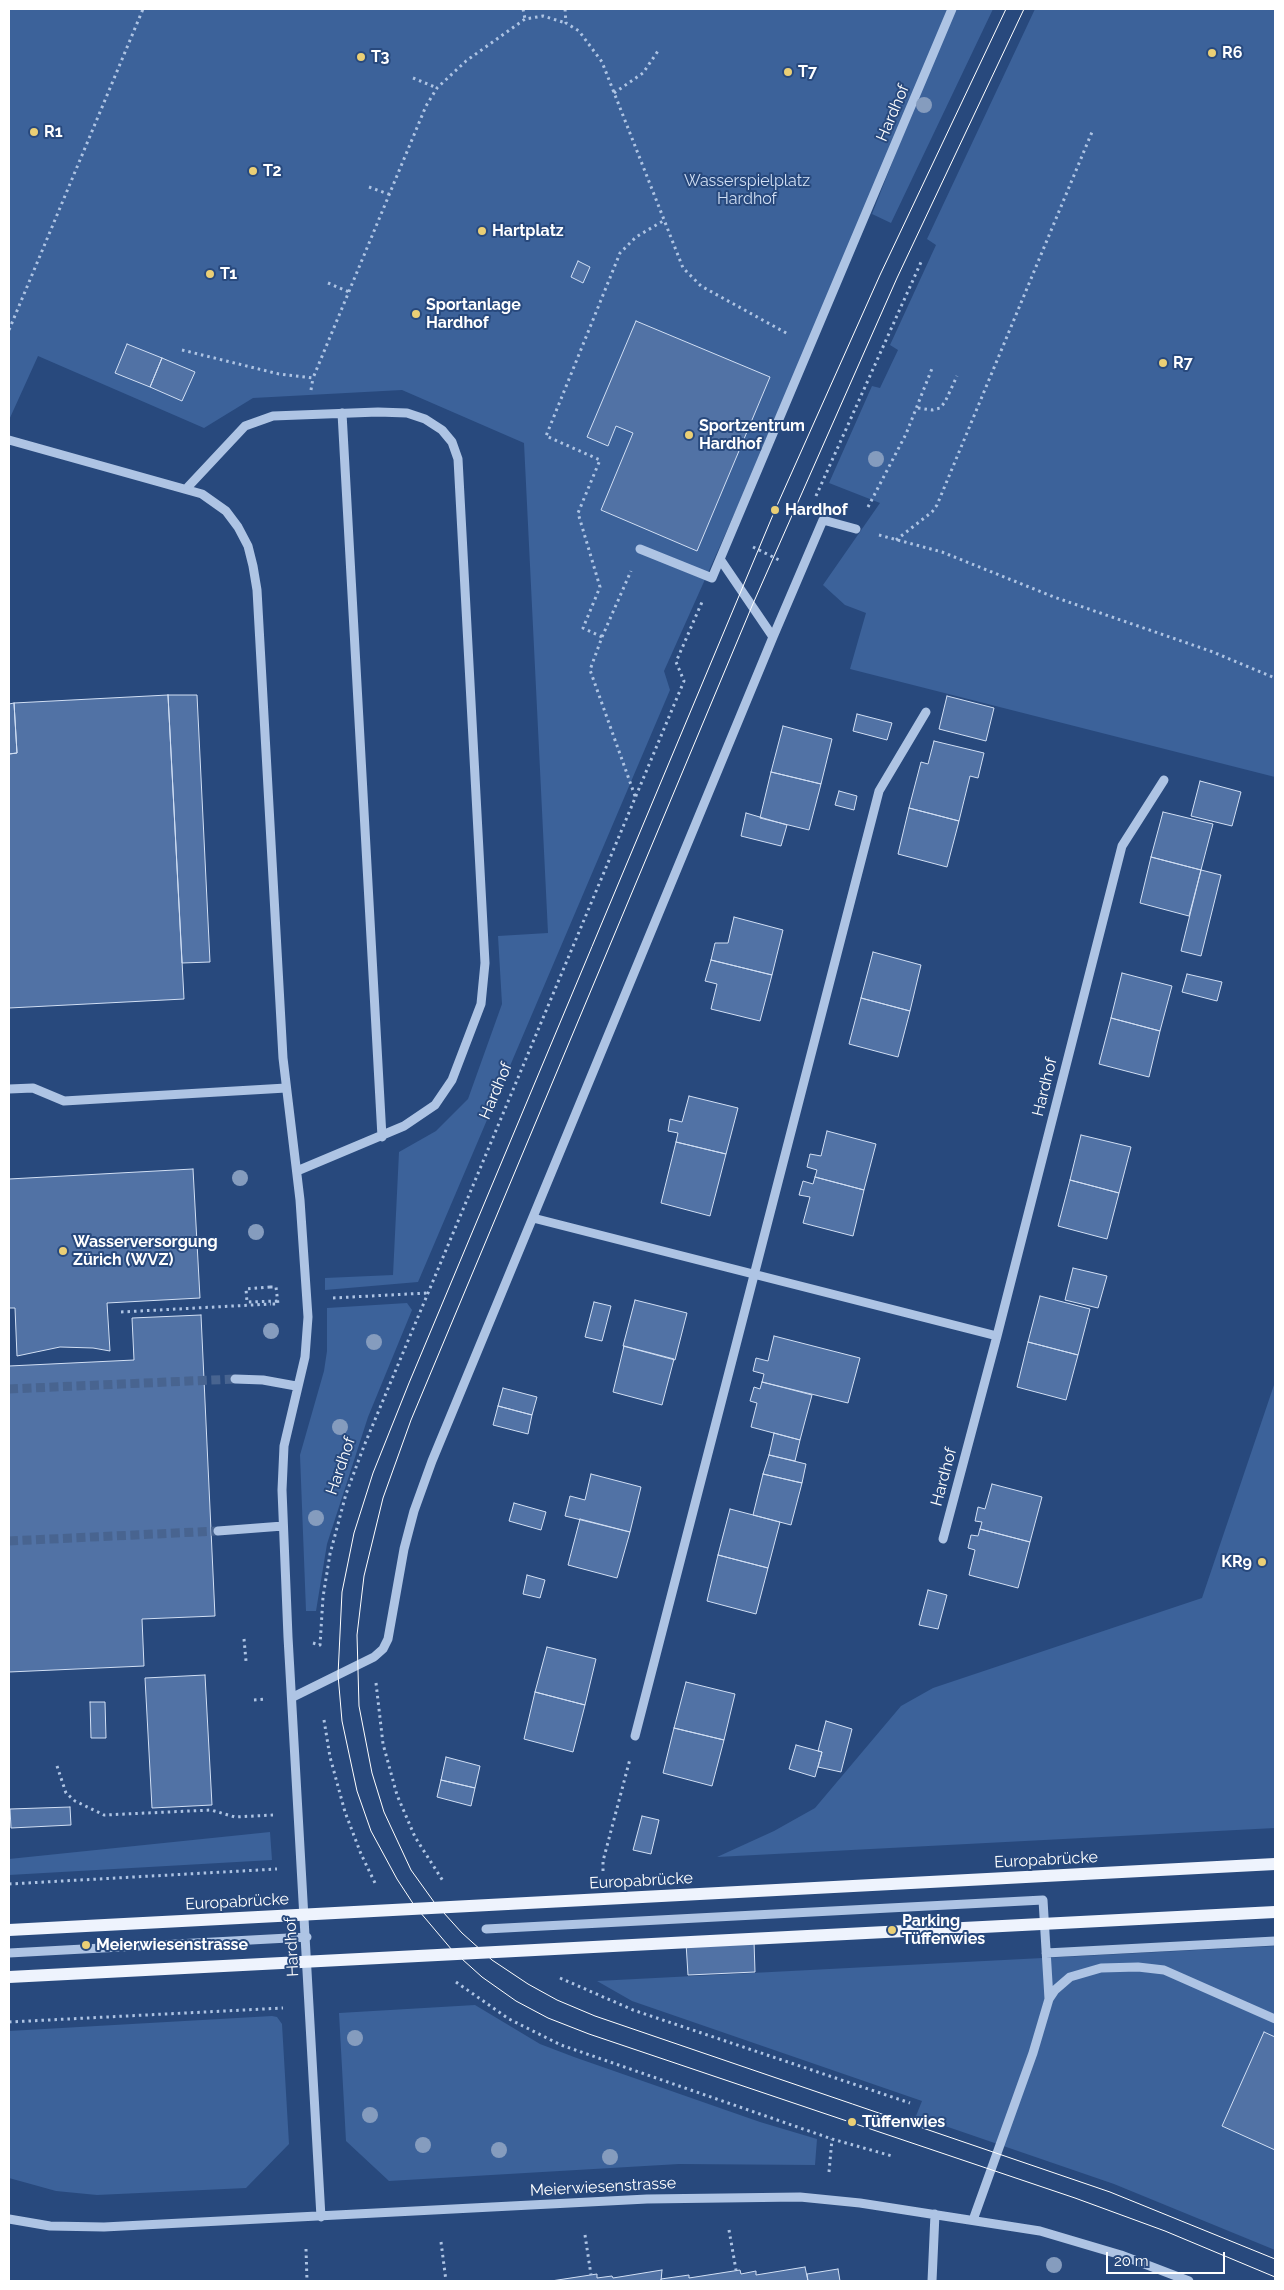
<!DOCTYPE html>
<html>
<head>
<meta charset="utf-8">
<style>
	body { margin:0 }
	#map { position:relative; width:1284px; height:2290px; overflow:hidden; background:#28497d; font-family:Raleway,sans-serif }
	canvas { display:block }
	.frame { position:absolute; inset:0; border:10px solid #fff; pointer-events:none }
	.scale { position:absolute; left:1106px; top:2252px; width:119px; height:22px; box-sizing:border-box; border:2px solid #fff; border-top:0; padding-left:6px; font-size:15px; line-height:18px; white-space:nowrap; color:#fff; -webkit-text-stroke:4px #28497d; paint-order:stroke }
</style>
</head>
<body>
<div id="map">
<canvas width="1284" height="2290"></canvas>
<div class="frame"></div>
<div class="scale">20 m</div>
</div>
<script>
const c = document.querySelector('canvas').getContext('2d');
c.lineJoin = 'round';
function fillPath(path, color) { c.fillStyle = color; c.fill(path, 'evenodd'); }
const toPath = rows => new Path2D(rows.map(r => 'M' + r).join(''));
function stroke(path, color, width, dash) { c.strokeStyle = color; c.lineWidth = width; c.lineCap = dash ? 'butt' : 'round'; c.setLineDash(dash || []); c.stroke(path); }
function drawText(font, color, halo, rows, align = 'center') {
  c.font = font + ' Raleway,sans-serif'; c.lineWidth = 4; c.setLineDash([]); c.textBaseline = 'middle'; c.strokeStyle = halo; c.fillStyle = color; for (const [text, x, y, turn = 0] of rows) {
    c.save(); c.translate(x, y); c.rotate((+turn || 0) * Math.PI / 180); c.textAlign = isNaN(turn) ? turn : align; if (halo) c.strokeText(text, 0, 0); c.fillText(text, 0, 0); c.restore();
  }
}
const green = toPath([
	[9,9,993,9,891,223,872,214,925,79,843,271,664,671,670,690,418,1282,325,1290,325,1278,393,1275,399,1152,436,1131,468,1099,502,1004,498,936,548,933,524,443,402,390,253,398,204,428,38,356,9,420],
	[1035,9,1275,9,1275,777,850,669,866,613,845,605,823,585,880,503,829,483,872,386,880,388,898,350,890,345,936,245,927,239],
	[407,1303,412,1310,368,1417,327,1544,316,1611,306,1611,300,1455,324,1371,327,1351,327,1308],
	[1275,1382,1275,1828,717,1857,774,1831,815,1808,901,1706,933,1688,1202,1598],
	[270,1832,272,1860,9,1875,9,1859],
	[1275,1946,1275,2250,1114,2184,916,2116,922,2101,632,2001,597,1981],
	[475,2005,540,2044,574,2057,760,2122,817,2139,815,2165,679,2164,389,2181,346,2141,339,2013],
	[272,2016,277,2017,282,2024,289,2144,246,2188,97,2195,56,2191,9,2178,9,2031]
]);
const building = toPath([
	[578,261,590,267,583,283,571,277,578,261],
	[636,321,770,377,697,551,601,510,633,433,616,426,608,446,587,437,636,321],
	[127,344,162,358,150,387,115,373,127,344],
	[162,358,195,372,182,401,150,387,162,358],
	[168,695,184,999,9,1008,9,754,17,753,14,703,168,695],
	[168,695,197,695,210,962,182,963,168,695],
	[947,696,994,708,986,741,939,729,947,696],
	[14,703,17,753,9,754,9,704,14,703],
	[857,714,892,723,887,740,853,731,857,714],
	[783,726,832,739,821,784,771,772,783,726],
	[934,741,984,753,978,778,970,776,959,821,909,808,921,762,928,764,934,741],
	[771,772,821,784,809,830,760,818,771,772],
	[1200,781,1241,792,1232,826,1191,816,1200,781],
	[839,791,857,796,854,810,835,805,839,791],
	[909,808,959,821,947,867,898,854,909,808],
	[1163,812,1213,824,1201,870,1151,857,1163,812],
	[746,813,787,825,781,846,741,836,746,813],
	[1151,857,1201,870,1189,916,1140,903,1151,857],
	[1201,870,1221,875,1201,956,1181,951,1201,870],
	[734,917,783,930,772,975,711,960,715,943,728,943,734,917],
	[873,952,921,965,910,1011,861,998,873,952],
	[711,960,772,975,760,1021,711,1009,717,984,705,981,711,960],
	[1122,973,1172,986,1160,1031,1111,1018,1122,973],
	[1187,974,1222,982,1217,1001,1182,992,1187,974],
	[861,998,910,1011,898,1057,849,1044,861,998],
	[1111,1018,1160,1031,1149,1077,1099,1064,1111,1018],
	[689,1096,738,1108,726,1154,676,1142,678,1133,668,1131,670,1119,682,1122,689,1096],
	[827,1131,876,1144,864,1190,815,1177,817,1170,807,1167,810,1154,821,1156,827,1131],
	[1081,1135,1131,1147,1119,1193,1070,1180,1081,1135],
	[676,1142,726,1154,710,1216,661,1203,676,1142],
	[193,1169,200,1298,107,1303,110,1351,93,1348,60,1347,17,1356,15,1308,9,1308,9,1179,193,1169],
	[815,1177,864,1190,853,1236,803,1223,810,1197,799,1195,803,1181,813,1184,815,1177],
	[1070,1180,1119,1193,1107,1239,1058,1226,1070,1180],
	[1073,1268,1107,1276,1098,1308,1065,1300,1073,1268],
	[1040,1296,1090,1309,1078,1355,1028,1342,1040,1296],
	[635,1300,687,1313,675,1360,623,1346,635,1300],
	[594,1302,611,1306,602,1341,585,1337,594,1302],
	[201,1315,215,1616,142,1619,144,1666,9,1672,9,1366,134,1360,132,1318,201,1315],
	[774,1336,860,1358,848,1403,762,1382,764,1374,753,1371,756,1358,768,1361,774,1336],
	[1028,1342,1078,1355,1066,1400,1017,1387,1028,1342],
	[624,1346,674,1359,662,1405,613,1392,624,1346],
	[762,1382,812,1395,800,1440,751,1427,757,1403,750,1401,754,1387,760,1389,762,1382],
	[503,1388,537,1397,532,1415,498,1406,503,1388],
	[498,1406,532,1415,528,1434,493,1425,498,1406],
	[774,1433,800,1440,795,1461,769,1455,774,1433],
	[769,1455,806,1464,802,1483,763,1474,769,1455],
	[591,1474,641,1487,630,1532,565,1516,570,1496,585,1500,591,1474],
	[763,1474,802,1483,791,1525,753,1515,763,1474],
	[992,1484,1042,1497,1030,1542,980,1529,982,1522,975,1521,978,1507,985,1509,992,1484],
	[514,1503,546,1512,541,1530,509,1521,514,1503],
	[730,1509,780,1522,768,1568,718,1555,730,1509],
	[580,1519,630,1532,617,1578,568,1565,580,1519],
	[980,1529,1030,1542,1018,1588,969,1575,975,1550,968,1548,971,1535,978,1536,980,1529],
	[718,1555,768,1568,756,1614,707,1601,718,1555],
	[527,1575,545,1580,540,1598,523,1594,527,1575],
	[928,1590,947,1595,938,1629,919,1625,928,1590],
	[547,1647,596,1659,585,1705,535,1692,547,1647],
	[205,1675,212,1805,152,1808,145,1678,205,1675],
	[686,1682,735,1694,724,1740,674,1728,686,1682],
	[535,1692,585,1705,573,1752,524,1739,535,1692],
	[90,1702,105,1702,106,1738,91,1738,90,1702],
	[826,1721,852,1729,841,1772,818,1767,822,1752,818,1751,826,1721],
	[674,1728,724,1740,712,1786,663,1773,674,1728],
	[796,1745,822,1752,815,1777,789,1769,796,1745],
	[446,1757,480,1766,475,1788,441,1780,446,1757],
	[441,1780,475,1788,471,1806,437,1797,441,1780],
	[70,1807,71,1825,11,1828,10,1809,70,1807],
	[642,1816,659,1820,651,1854,633,1850,642,1816],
	[754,1941,755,1972,688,1975,686,1943,754,1941],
	[1264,2032,1275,2037,1275,2150,1222,2126,1264,2032],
	[805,2267,808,2281,661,2281,661,2279,689,2275,689,2278,740,2270,741,2274,756,2271,756,2275,805,2267],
	[838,2269,840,2281,808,2281,807,2274,838,2269],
	[662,2270,661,2281,551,2281,597,2274,597,2278,612,2276,613,2278,662,2270]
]);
const minorTunnel = toPath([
	[9,1389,235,1379],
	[9,1541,218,1531]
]);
const path = toPath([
	[523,9,525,19],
	[565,9,566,23,579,31,602,62,683,268,701,286,788,334],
	[413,78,437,88],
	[614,93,643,73,658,51],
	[369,187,391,195],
	[328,283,349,292],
	[9,330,143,9],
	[182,350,279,374,313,378,426,106,437,88,466,61,525,19,543,16,566,23],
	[311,390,313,378],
	[918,408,932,410,940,408,945,402,957,376],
	[816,496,922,260],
	[868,507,906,434,933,366],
	[879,535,942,552,1054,597,1213,652,1275,678],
	[896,540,932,512,937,505,1092,132],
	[753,547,779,560],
	[602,637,631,571],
	[635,796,590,670,602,637,583,628,600,587,578,513,600,460,546,436,620,253,636,237,663,221],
	[270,1287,246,1289,247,1302,279,1301],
	[333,1298,427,1293],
	[121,1312,271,1304],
	[244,1639,246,1661],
	[313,1643,320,1645,323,1597,330,1554,346,1494,364,1446,684,681,676,662,702,602],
	[376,1683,383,1744,397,1795,415,1837,443,1881],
	[254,1700,267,1699],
	[324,1720,330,1757,345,1812,361,1854,375,1883],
	[57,1766,66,1793,75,1801,104,1815,211,1810,235,1817,273,1815],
	[603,1871,603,1861,630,1759],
	[9,1884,277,1869],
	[560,1978,633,2010,910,2103],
	[456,1982,509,2019,561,2045,832,2139,892,2156],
	[9,2022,283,2008],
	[829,2172,832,2139],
	[729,2230,736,2270],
	[585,2235,591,2275],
	[441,2242,446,2281],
	[306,2249,307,2281]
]);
const minor = toPath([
	[342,413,382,1137],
	[9,440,202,494,226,511,238,527,248,546,253,566,257,590,283,1058,300,1200,308,1317,305,1357,284,1446,282,1490,288,1637,321,2217],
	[186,489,245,426,273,416,378,412,407,413,425,419,442,430,452,442,458,459,485,963,481,1004,452,1080,435,1105,404,1126,297,1171],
	[640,549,712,578,952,9],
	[773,637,823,520,856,529],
	[9,1089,33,1088,64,1101,286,1088],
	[533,1218,997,1336],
	[235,1379,263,1380,296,1386],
	[218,1531,283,1526],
	[943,1539,997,1336,1122,846,1164,780],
	[293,1697,374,1657,383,1649,388,1639,404,1549,414,1511,432,1461,773,637,720,559],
	[635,1736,879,791,926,712],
	[486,1929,1043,1900,1049,1999],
	[9,1953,307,1937],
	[1046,1953,1275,1941],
	[9,2219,50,2226,104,2227,647,2199,800,2197,860,2203,1040,2231,1121,2255,1189,2281],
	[973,2220,1033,2053,1049,1999,1055,1990,1070,1977,1101,1968,1138,1967,1164,1970,1275,2019],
	[932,2281,935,2214]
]);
const tram = toPath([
	[1006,9,880,275,775,510,409,1383,373,1473,354,1533,342,1592,338,1675,342,1721,357,1791,371,1831,397,1879,414,1905,452,1950,482,1977,516,2001,548,2018,589,2034,1075,2198,1165,2231,1275,2277],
	[1024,9,897,278,752,606,411,1420,383,1498,364,1576,357,1635,359,1706,372,1773,384,1812,411,1870,434,1902,462,1933,492,1960,528,1984,557,2000,595,2016,1110,2192,1275,2259]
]);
const pathBridge = toPath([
	[270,1287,276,1287,278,1304,271,1304]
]);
const majorBridge = toPath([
	[9,1930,1275,1864],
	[9,1977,1275,1912]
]);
const trees = [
	[924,105],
	[876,459],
	[240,1178],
	[256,1232],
	[271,1331],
	[374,1342],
	[340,1427],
	[316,1518],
	[355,2038],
	[370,2115],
	[423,2145],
	[499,2150],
	[610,2157],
	[1054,2265]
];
const markers = [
	[1212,53,5,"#ebcf75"],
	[361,57,5,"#ebcf75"],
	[788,72,5,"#ebcf75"],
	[34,132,5,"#ebcf75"],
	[253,171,5,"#ebcf75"],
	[482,231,5,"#ebcf75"],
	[210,274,5,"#ebcf75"],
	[416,314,5,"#ebcf75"],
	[1163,363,5,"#ebcf75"],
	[689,435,5,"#ebcf75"],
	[775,510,5,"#ebcf75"],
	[63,1251,5,"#ebcf75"],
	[1262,1562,5,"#ebcf75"],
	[892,1930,5,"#ebcf75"],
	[86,1945,5,"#ebcf75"],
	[852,2122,5,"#ebcf75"]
];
const poiNames = [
	["R6",1222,53],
	["T3",371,57],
	["T7",798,72],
	["R1",44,132],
	["T2",263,171],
	["Hartplatz",492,231],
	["T1",220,274],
	["Sportanlage",426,305],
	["Hardhof",426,323],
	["R7",1173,363],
	["Sportzentrum",699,426],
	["Hardhof",699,444],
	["Hardhof",785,510],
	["Wasserversorgung",73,1242],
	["Zürich (WVZ)",73,1260],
	["KR9",1252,1562,"right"],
	["Parking",902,1921],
	["Tüffenwies",902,1939],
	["Meierwiesenstrasse",96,1945],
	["Tüffenwies",862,2122]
];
const streetNames = [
	["Hardhof",893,113,-67],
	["Hardhof",1045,1087,-76],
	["Hardhof",496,1091,-67],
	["Hardhof",341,1466,-71],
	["Hardhof",944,1477,-75],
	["Europabrücke",1046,1860,-3],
	["Europabrücke",641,1881,-3],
	["Europabrücke",237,1902,-3],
	["Hardhof",292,1947,-93],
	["Meierwiesenstrasse",603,2187,-3]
];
const parkNames = [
	["Wasserspielplatz",747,181],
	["Hardhof",747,199]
];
fillPath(green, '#3c629a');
fillPath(building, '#5172a5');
stroke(building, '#d1dff4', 1);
stroke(minorTunnel, '#486490', 9, [9, 4.5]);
stroke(path, '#aec4e4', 3, [2.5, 4]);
stroke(minor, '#aec4e4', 9);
stroke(tram, '#fff', 1);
stroke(pathBridge, '#aec4e4', 3, [2.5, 4]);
stroke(majorBridge, '#eef3fd', 12);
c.fillStyle = '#859cbe';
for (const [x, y] of trees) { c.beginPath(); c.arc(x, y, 8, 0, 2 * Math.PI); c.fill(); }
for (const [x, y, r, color] of markers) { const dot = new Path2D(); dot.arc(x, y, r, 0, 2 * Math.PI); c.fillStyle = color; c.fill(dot); stroke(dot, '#28497d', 2); }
drawText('bold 16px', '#fff', '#28497d', poiNames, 'left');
drawText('16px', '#fff', '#28497d', streetNames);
drawText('16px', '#d1dff4', '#28497d', parkNames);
</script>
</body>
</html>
